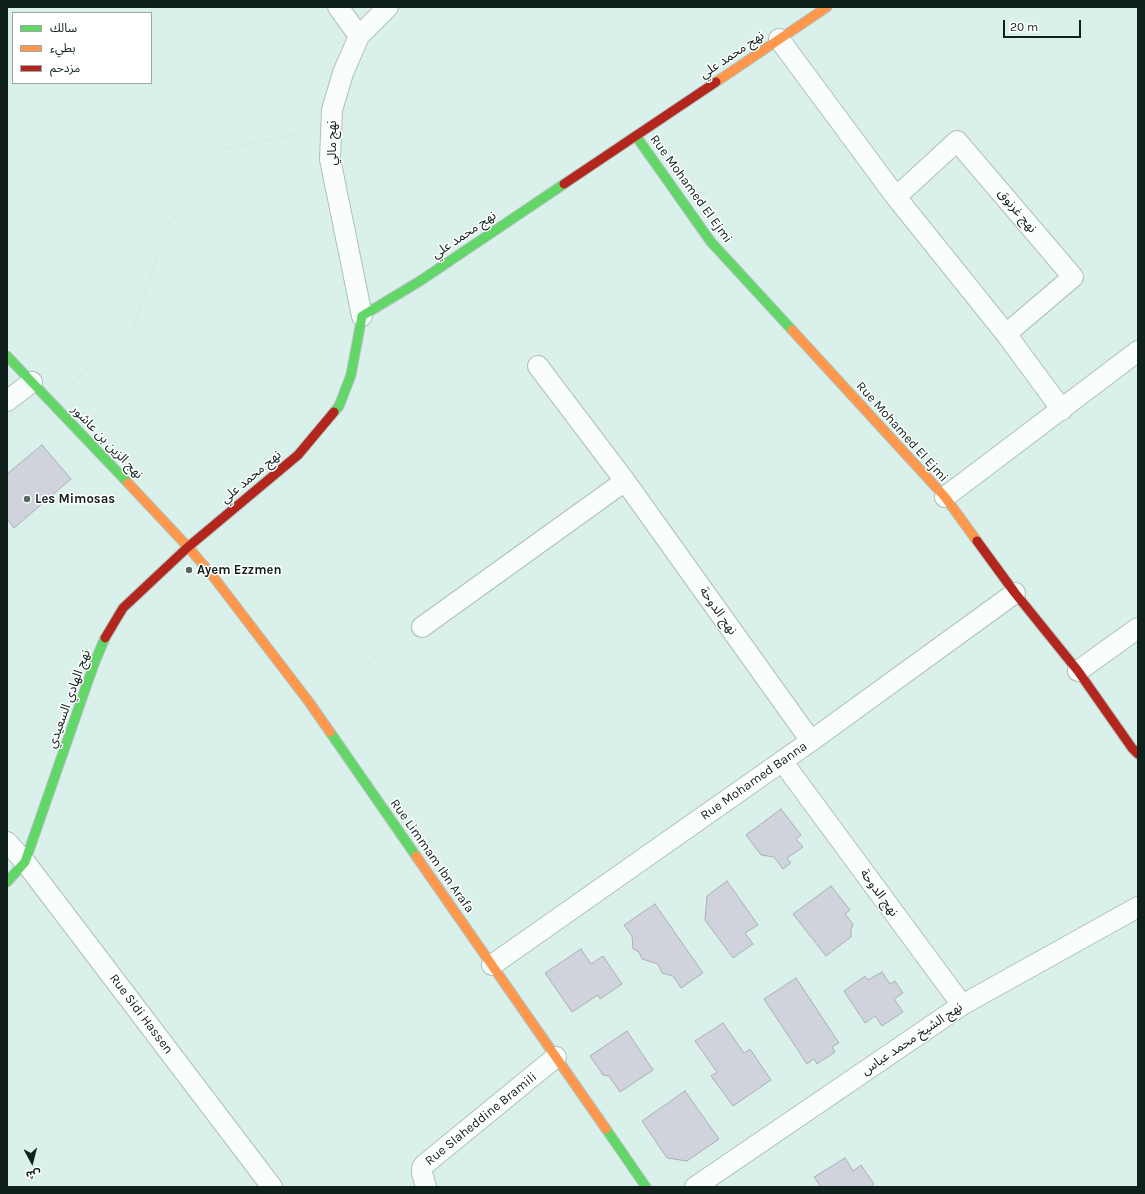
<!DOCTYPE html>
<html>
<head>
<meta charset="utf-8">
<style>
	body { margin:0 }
	#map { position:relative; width:1145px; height:1194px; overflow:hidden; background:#d9f1ea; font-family:Karla,"Noto Sans Arabic",sans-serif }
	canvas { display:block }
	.frame { position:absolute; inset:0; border:8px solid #10201c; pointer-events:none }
	.legend { position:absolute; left:12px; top:12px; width:140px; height:72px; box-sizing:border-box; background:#fff; border:1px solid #9fa6a4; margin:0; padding:5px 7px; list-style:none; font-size:12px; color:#10201c }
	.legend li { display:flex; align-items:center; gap:8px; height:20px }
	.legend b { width:20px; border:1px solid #9fa6a4 }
	.north { position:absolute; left:12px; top:1142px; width:40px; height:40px; -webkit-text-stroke:3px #fff; paint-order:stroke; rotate:173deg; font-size:11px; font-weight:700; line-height:16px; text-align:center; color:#10201c }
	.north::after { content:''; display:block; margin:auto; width:14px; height:18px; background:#10201c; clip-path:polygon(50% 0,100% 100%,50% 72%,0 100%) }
	.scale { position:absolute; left:1003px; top:20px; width:78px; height:18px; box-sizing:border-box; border:2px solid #10201c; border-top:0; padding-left:5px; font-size:12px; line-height:14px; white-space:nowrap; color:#10201c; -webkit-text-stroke:3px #fff; paint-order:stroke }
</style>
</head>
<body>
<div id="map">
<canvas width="1145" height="1194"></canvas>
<div class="frame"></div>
<ul class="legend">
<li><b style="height:5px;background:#63d668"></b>سالك</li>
<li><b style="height:5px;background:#ff974d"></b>بطيء</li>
<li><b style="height:5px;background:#b3261e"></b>مزدحم</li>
</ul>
<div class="north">ش</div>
<div class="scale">20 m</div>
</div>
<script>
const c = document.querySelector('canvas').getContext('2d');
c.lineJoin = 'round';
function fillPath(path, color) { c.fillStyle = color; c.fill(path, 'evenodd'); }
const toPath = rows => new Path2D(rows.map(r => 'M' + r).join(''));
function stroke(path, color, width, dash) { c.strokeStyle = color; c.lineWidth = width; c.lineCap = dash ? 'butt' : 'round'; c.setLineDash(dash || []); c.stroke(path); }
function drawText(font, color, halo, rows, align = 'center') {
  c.font = font + ' Karla,"Noto Sans Arabic",sans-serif'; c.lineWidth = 3; c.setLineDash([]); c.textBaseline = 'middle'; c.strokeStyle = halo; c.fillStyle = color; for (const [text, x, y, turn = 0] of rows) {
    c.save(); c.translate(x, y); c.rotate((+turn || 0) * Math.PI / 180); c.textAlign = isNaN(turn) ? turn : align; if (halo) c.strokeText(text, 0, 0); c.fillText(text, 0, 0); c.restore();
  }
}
const building = toPath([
	[42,445,71,479,14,528,7,519,7,474,42,445],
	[781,809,801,835,796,839,803,847,787,858,791,863,783,869,774,857,761,855,746,835,781,809],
	[727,881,758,925,745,933,753,944,733,958,705,920,707,896,727,881],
	[831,886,850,910,845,914,853,924,851,930,851,937,826,956,793,914,831,886],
	[655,904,703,973,681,988,673,976,662,973,658,964,642,959,639,952,633,949,632,936,624,925,655,904],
	[581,949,591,964,603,956,622,984,600,999,598,995,572,1012,545,973,581,949],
	[882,972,890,984,895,981,903,993,894,999,903,1012,882,1026,875,1016,865,1023,844,991,865,976,868,980,882,972],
	[796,978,839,1043,832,1047,835,1052,817,1064,814,1059,807,1064,764,999,796,978],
	[723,1023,744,1053,750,1049,771,1080,733,1106,711,1076,717,1072,695,1041,723,1023],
	[627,1031,653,1070,620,1092,609,1076,603,1075,590,1056,627,1031],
	[685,1091,719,1139,687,1161,667,1158,642,1121,685,1091],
	[845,1158,853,1171,861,1165,874,1184,870,1187,821,1187,814,1177,845,1158]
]);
const path = toPath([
	[69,385,133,329,164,231,221,149,308,132],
	[362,668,403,640]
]);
const street = toPath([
	[338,7,359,36],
	[779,39,896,197,1006,334,1062,410],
	[896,197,957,141,1073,277,1006,334],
	[362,316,330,159,332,110,343,73,359,36,388,7],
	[538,366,625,481,811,741],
	[7,401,32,382],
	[945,497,1138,351],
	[422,627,625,481],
	[1078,671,1138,628],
	[782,761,962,1005],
	[7,842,25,862,272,1187],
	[492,965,811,741,1015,593],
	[426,1187,422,1173,422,1168,424,1165,556,1057],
	[695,1187,962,1005,1138,907]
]);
const fast = toPath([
	[636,136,711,242,792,330],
	[7,356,128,483],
	[334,412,339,406,351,375,362,316,420,281,564,184],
	[330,732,416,856],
	[7,882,25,862,94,664,105,638],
	[606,1129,646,1187]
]);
const slow = toPath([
	[716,82,827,7],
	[792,330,945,497,977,541],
	[128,483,188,547,212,575,309,702,330,732],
	[416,856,606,1129]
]);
const jam = toPath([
	[564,184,716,82],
	[977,541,1015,593,1078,671,1132,748,1138,754],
	[105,638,123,608,188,547,298,455,334,412]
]);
const markers = [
	[27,499,4,"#566964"],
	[189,570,4,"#566964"]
];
const streetNames = [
	["نهج محمد علي",732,55,-34],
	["نهج مالي",332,143,-90],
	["Rue Mohamed El Ejmi",691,189,54],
	["نهج غرنوق",1017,211,50],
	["نهج محمد علي",464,235,-34],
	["Rue Mohamed El Ejmi",902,432,48],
	["نهج الزين بن عاشور",107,442,46],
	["نهج محمد علي",251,477,-40],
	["نهج الدوحة",718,611,55],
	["نهج الهادي السعيدي",69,699,-70],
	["Rue Mohamed Banna",754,781,-35],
	["Rue Limmam Ibn Arafa",432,856,55],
	["نهج الدوحة",879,893,54],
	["Rue Sidi Hassen",141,1014,53],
	["نهج الشيخ محمد عباس",912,1039,-34],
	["Rue Slaheddine Bramili",481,1119,-39]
];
const poiNames = [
	["Les Mimosas",35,499],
	["Ayem Ezzmen",197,570]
];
fillPath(building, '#d0d2dc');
stroke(building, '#a9b0b2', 1);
stroke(street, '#afc1bc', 22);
stroke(fast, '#afc1bc', 11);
stroke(slow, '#afc1bc', 11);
stroke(jam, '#afc1bc', 11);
stroke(path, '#d9e0de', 2.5, [1, 3]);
stroke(street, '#f9fdfc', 20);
stroke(fast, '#63d668', 9);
stroke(slow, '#ff974d', 9);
stroke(jam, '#b3261e', 9);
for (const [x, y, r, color] of markers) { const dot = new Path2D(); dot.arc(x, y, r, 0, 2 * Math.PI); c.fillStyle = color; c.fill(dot); stroke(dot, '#fff', 1.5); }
drawText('13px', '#10201c', '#fff', streetNames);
drawText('bold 13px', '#10201c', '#fff', poiNames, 'left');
</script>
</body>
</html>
